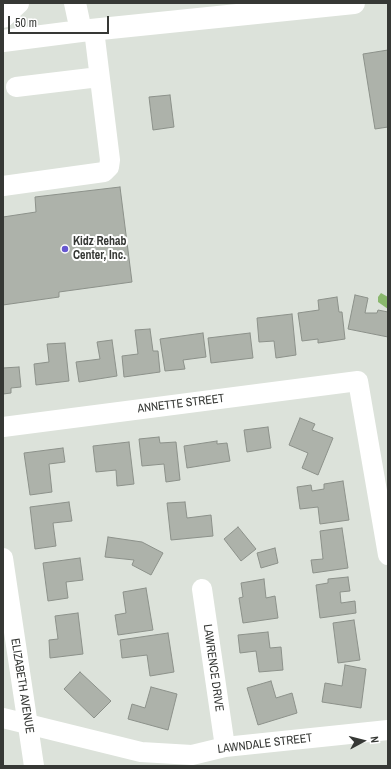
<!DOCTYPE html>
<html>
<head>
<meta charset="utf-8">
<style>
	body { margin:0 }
	#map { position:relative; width:391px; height:769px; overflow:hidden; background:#dce2da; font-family:"Archivo Narrow",sans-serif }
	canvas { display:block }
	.frame { position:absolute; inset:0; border:4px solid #363835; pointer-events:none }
	.north { position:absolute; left:343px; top:721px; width:40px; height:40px; -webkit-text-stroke:3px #fff; paint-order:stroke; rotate:83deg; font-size:11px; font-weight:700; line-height:16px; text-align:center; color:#363835 }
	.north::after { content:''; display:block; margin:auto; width:14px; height:18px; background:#363835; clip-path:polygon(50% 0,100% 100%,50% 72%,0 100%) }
	.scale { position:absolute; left:8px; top:16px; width:101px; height:18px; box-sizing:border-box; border:2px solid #363835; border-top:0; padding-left:5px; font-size:12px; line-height:14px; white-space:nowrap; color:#363835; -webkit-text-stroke:3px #fff; paint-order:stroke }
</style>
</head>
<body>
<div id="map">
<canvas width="391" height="769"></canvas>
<div class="frame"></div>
<div class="north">N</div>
<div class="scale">50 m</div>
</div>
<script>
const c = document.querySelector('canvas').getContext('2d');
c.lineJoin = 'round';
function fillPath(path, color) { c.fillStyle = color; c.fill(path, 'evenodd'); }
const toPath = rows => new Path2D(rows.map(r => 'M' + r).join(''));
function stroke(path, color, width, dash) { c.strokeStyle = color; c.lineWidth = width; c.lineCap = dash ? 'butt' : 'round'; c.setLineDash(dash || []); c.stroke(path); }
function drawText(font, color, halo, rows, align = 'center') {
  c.font = font + ' "Archivo Narrow",sans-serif'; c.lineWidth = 4; c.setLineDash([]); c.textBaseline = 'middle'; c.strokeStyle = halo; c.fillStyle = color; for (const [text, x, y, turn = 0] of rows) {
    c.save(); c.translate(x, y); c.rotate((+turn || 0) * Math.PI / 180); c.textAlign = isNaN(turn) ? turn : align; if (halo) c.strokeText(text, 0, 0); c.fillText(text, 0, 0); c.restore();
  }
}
const water = toPath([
	[381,293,388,297,388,309,378,302,378,297]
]);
const building = toPath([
	[388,50,388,127,375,129,363,54,388,50],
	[170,95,174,127,153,130,149,97,170,95],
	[120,187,132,282,59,292,59,297,3,305,3,217,36,212,35,197,120,187],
	[355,295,368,298,365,313,377,313,378,310,388,312,388,337,348,329,355,295],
	[337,297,339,312,342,312,345,339,318,343,318,339,302,341,298,313,319,310,318,300,337,297],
	[292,314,296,355,276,358,274,341,259,342,257,318,292,314],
	[150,329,153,351,158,351,160,372,124,377,122,356,138,354,135,330,150,329],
	[203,333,206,357,183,360,185,369,165,371,160,339,203,333],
	[250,333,253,358,211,363,208,338,250,333],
	[112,340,117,376,79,382,76,362,100,359,97,342,112,340],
	[65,343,69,381,36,385,34,364,49,362,47,344,65,343],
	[19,367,21,387,11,388,11,393,3,394,3,368,19,367],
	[300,418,315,424,312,430,333,438,318,475,302,468,308,453,289,445,300,418],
	[268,427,271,448,247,452,244,430,268,427],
	[159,437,160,443,176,442,180,480,166,482,164,464,142,466,139,439,159,437],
	[217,441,217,444,227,443,230,461,187,468,184,446,217,441],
	[129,442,134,484,117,486,116,470,96,472,93,446,129,442],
	[63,448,65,462,49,464,52,492,30,495,24,453,63,448],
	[343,481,349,520,320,524,318,507,300,509,297,487,311,485,312,491,324,489,324,484,343,481],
	[69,502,72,521,53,523,56,546,35,549,30,507,69,502],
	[185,502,187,518,211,515,213,536,171,540,167,503,185,502],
	[238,527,256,549,241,561,224,539,238,527],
	[342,528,348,568,313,573,311,560,323,559,320,531,342,528],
	[108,537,142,542,163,553,151,575,132,565,134,560,105,557,108,537],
	[275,548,278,563,261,568,257,553,275,548],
	[80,558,83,580,66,582,68,598,48,601,43,563,80,558],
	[348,577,350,591,340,592,341,603,355,601,356,613,320,618,316,585,328,583,328,579,348,577],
	[264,579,266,598,275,596,278,618,243,623,239,598,243,597,241,583,264,579],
	[146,588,153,630,118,635,115,615,126,613,123,592,146,588],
	[78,613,83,654,50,658,49,640,58,639,55,616,78,613],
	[354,620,360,660,338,663,333,623,354,620],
	[268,632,270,648,281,647,283,670,259,672,256,651,240,653,238,635,268,632],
	[168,633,174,672,150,676,147,655,122,658,120,640,168,633],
	[345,665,366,669,361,708,322,702,325,683,342,686,345,665],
	[80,672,111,701,94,718,64,689,80,672],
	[271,681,276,698,292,693,297,713,258,725,247,688,271,681],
	[151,687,177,694,168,730,128,719,132,704,145,708,151,687]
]);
const minor = toPath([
	[16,87,99,77],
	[3,186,104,172,109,167,110,160,94,30],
	[3,427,358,381,388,555],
	[3,558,34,766],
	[202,589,225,747],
	[3,718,141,752,192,755,225,747,388,730]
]);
const major = toPath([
	[75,3,81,31],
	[3,17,18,3],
	[3,41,81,31,354,3]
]);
const markers = [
	[65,249,4,"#6657d0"]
];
const poiNames = [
	["Kidz Rehab",73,242],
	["Center, Inc.",73,256]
];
const streetNames = [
	["ANNETTE STREET",181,404,-7],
	["LAWRENCE DRIVE",213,668,82],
	["ELIZABETH AVENUE",22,686,81],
	["LAWNDALE STREET",265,744,-7]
];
fillPath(water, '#8ab86d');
fillPath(building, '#adb2aa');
stroke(building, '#8c918a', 1);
stroke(minor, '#fff', 20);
stroke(major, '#fff', 22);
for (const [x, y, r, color] of markers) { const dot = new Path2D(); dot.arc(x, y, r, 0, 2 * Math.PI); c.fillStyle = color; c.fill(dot); stroke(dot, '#fff', 1.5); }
drawText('bold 12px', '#363835', '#fff', poiNames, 'left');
drawText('12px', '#363835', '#fff', streetNames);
</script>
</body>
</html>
